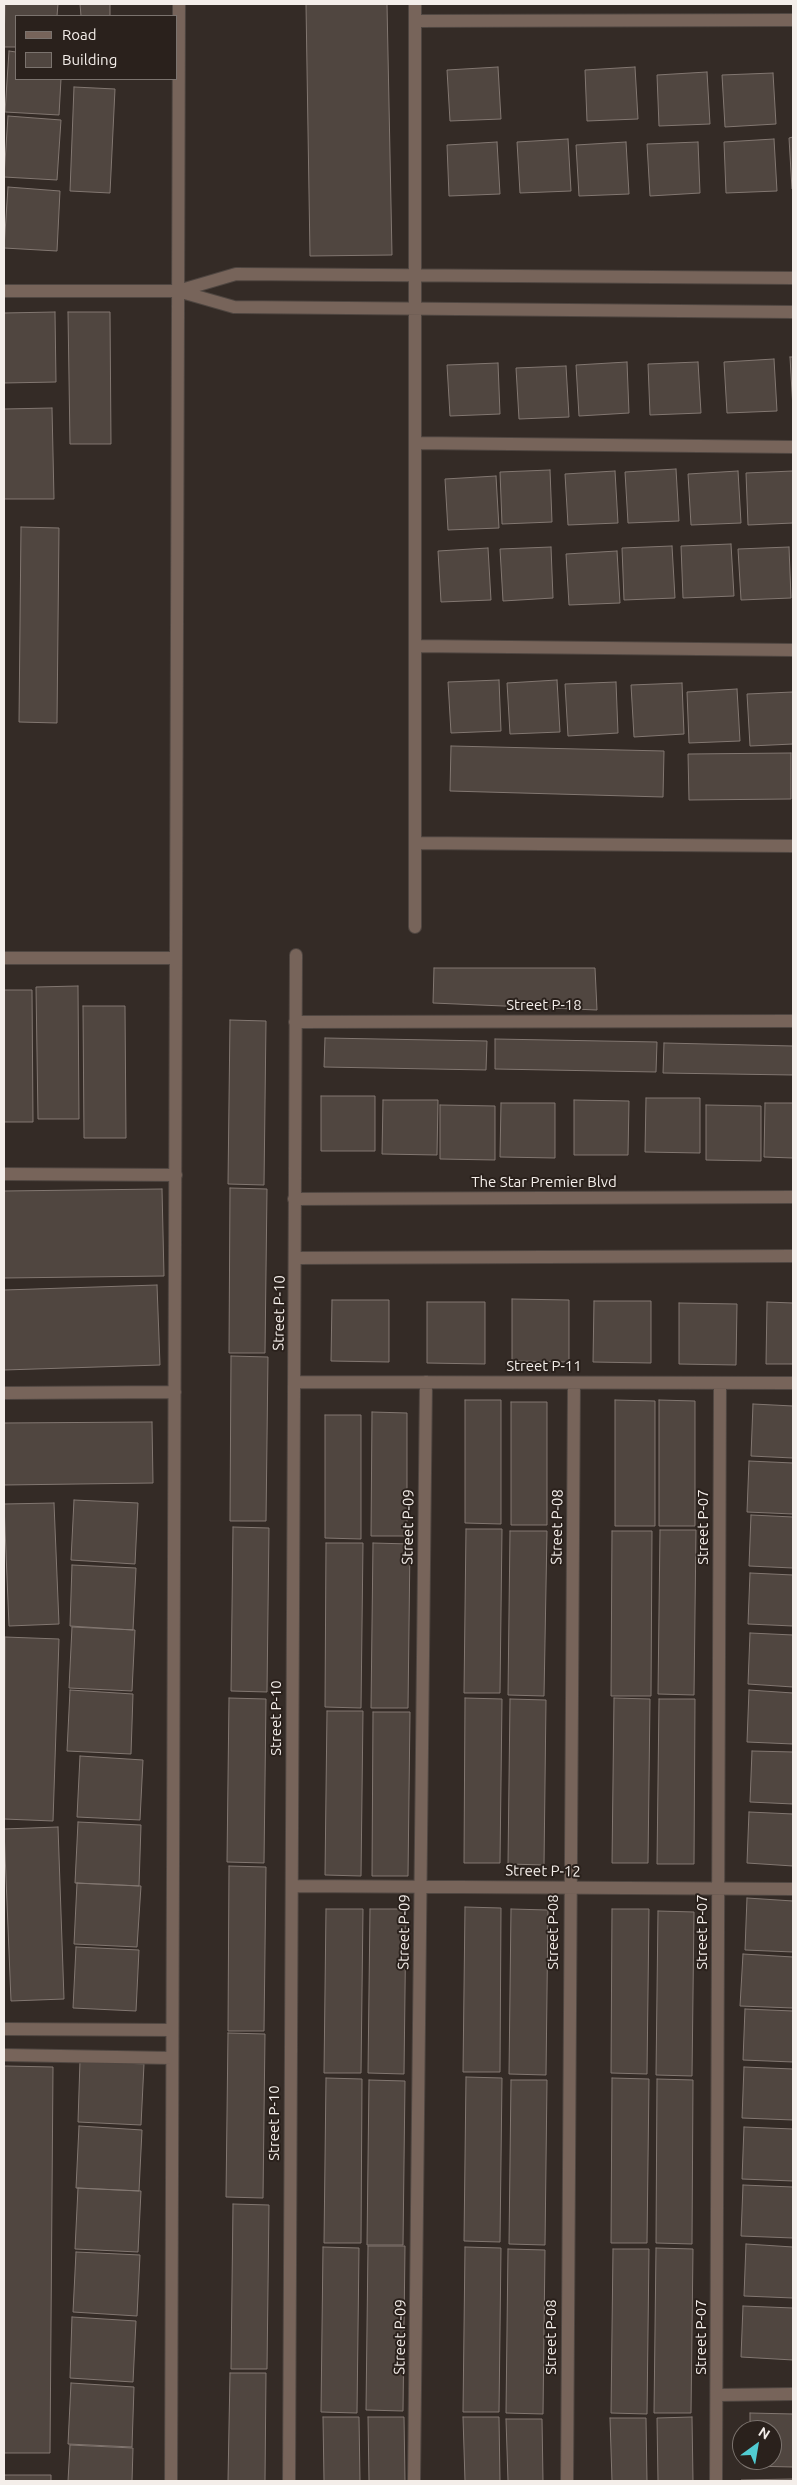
<!DOCTYPE html>
<html>
<head>
<meta charset="utf-8">
<style>
	body { margin:0 }
	#map { position:relative; width:797px; height:2485px; overflow:hidden; background:#342b26; font-family:Ubuntu,sans-serif }
	canvas { display:block }
	.frame { position:absolute; inset:0; border:5px solid #f4eeea; pointer-events:none }
	.legend { position:absolute; left:15px; top:15px; width:162px; height:65px; box-sizing:border-box; background:#2a211c; border:1px solid #7b736e; margin:0; padding:6px 9px; list-style:none; font-size:15px; color:#f4eeea }
	.legend li { display:flex; align-items:center; gap:10px; height:25px }
	.legend b { width:25px; border:1px solid #7b736e }
	.north { position:absolute; left:732px; top:2420px; width:50px; height:50px; box-sizing:border-box; background:#2a211c; border:1px solid #7b736e; border-radius:50%; rotate:32deg; font-size:14px; font-weight:700; line-height:20px; text-align:center; color:#f4eeea }
	.north::after { content:''; display:block; margin:auto; width:18px; height:22px; background:#51ccd2; clip-path:polygon(50% 0,100% 100%,50% 72%,0 100%) }
</style>
</head>
<body>
<div id="map">
<canvas width="797" height="2485"></canvas>
<div class="frame"></div>
<ul class="legend">
<li><b style="height:6px;background:#77645a"></b>Road</li>
<li><b style="height:14px;background:#504640"></b>Building</li>
</ul>
<div class="north">N</div>
</div>
<script>
const c = document.querySelector('canvas').getContext('2d');
c.lineJoin = 'round';
function fillPath(path, color) { c.fillStyle = color; c.fill(path, 'evenodd'); }
const toPath = rows => new Path2D(rows.map(r => 'M' + r).join(''));
function stroke(path, color, width, dash) { c.strokeStyle = color; c.lineWidth = width; c.lineCap = dash ? 'butt' : 'round'; c.setLineDash(dash || []); c.stroke(path); }
function drawText(font, color, halo, rows, align = 'center') {
  c.font = font + ' Ubuntu,sans-serif'; c.lineWidth = 4; c.setLineDash([]); c.textBaseline = 'middle'; c.strokeStyle = halo; c.fillStyle = color; for (const [text, x, y, turn = 0] of rows) {
    c.save(); c.translate(x, y); c.rotate((+turn || 0) * Math.PI / 180); c.textAlign = isNaN(turn) ? turn : align; if (halo) c.strokeText(text, 0, 0); c.fillText(text, 0, 0); c.restore();
  }
}
const building = toPath([
	[5,4,58,4,57,16,16,16,16,47,4,47,5,4],
	[80,4,110,4,110,16,81,16,80,4],
	[306,4,387,4,392,255,310,256,306,4],
	[9,51,16,52,16,79,61,79,59,115,5,112,9,51],
	[498,67,501,119,450,121,447,70,498,67],
	[635,67,638,119,587,121,585,70,635,67],
	[707,72,710,124,659,126,657,75,707,72],
	[773,73,776,124,725,127,722,75,773,73],
	[74,87,115,89,110,193,70,191,74,87],
	[8,116,61,120,57,180,4,177,8,116],
	[793,137,793,189,792,189,789,138,793,137],
	[568,139,571,191,520,193,517,142,568,139],
	[774,139,777,191,726,193,724,142,774,139],
	[497,142,500,194,449,196,447,145,497,142],
	[626,142,629,194,579,196,576,145,626,142],
	[698,142,700,193,650,196,647,144,698,142],
	[8,187,60,191,57,251,4,248,8,187],
	[55,312,56,382,4,383,4,313,55,312],
	[68,312,110,312,111,444,70,444,68,312],
	[790,357,793,357,793,409,790,357],
	[774,359,777,411,727,413,724,362,774,359],
	[627,362,629,413,579,416,576,365,627,362],
	[698,362,701,413,650,415,648,364,698,362],
	[498,363,500,414,450,416,447,365,498,363],
	[566,366,569,417,519,419,516,368,566,366],
	[52,408,54,499,4,499,4,409,52,408],
	[676,469,679,521,628,523,625,472,676,469],
	[550,470,552,522,502,524,500,472,550,470],
	[615,471,618,523,568,525,565,474,615,471],
	[738,471,741,523,691,525,688,474,738,471],
	[793,471,793,523,748,525,746,473,793,471],
	[496,476,499,528,448,530,445,479,496,476],
	[21,527,59,528,57,723,19,722,21,527],
	[731,544,734,596,683,598,681,546,731,544],
	[672,546,675,598,624,600,622,548,672,546],
	[551,547,553,598,503,601,500,549,551,547],
	[789,547,791,598,741,600,738,549,789,547],
	[488,548,491,600,441,602,438,551,488,548],
	[617,551,620,603,569,605,566,554,617,551],
	[499,680,501,731,451,733,448,682,499,680],
	[557,680,560,732,510,734,507,683,557,680],
	[616,682,618,733,568,736,565,684,616,682],
	[682,683,684,734,634,737,631,685,682,683],
	[737,689,740,741,689,743,687,692,737,689],
	[793,692,793,744,750,746,747,694,793,692],
	[451,746,664,751,663,797,450,791,451,746],
	[791,753,791,799,689,800,688,754,791,753],
	[434,968,595,968,597,1010,433,1003,434,968],
	[78,986,79,1119,38,1119,36,987,78,986],
	[4,990,32,990,33,1122,4,1122,4,990],
	[83,1006,125,1006,126,1138,84,1138,83,1006],
	[230,1020,266,1021,264,1185,228,1184,230,1020],
	[325,1038,487,1041,486,1070,324,1067,325,1038],
	[495,1039,657,1042,656,1072,495,1069,495,1039],
	[664,1043,793,1046,793,1075,663,1073,664,1043],
	[321,1096,375,1096,375,1151,321,1151,321,1096],
	[646,1098,700,1098,700,1153,645,1152,646,1098],
	[383,1100,438,1100,437,1155,382,1154,383,1100],
	[574,1100,629,1101,628,1155,574,1155,574,1100],
	[501,1103,555,1103,555,1158,500,1157,501,1103],
	[765,1103,793,1103,793,1158,764,1157,765,1103],
	[440,1105,495,1106,495,1160,440,1159,440,1105],
	[706,1105,761,1106,761,1161,706,1160,706,1105],
	[230,1188,267,1189,265,1353,229,1353,230,1188],
	[162,1189,164,1276,4,1278,4,1191,162,1189],
	[157,1285,160,1365,4,1370,4,1290,157,1285],
	[512,1299,569,1300,569,1362,512,1361,512,1299],
	[332,1300,389,1300,389,1362,331,1361,332,1300],
	[594,1301,651,1301,651,1363,593,1362,594,1301],
	[427,1302,485,1302,485,1364,427,1363,427,1302],
	[767,1302,793,1303,793,1364,766,1364,767,1302],
	[679,1303,737,1304,736,1365,679,1364,679,1303],
	[231,1356,268,1357,266,1521,230,1521,231,1356],
	[465,1400,501,1400,501,1524,465,1523,465,1400],
	[615,1400,655,1401,655,1526,615,1526,615,1400],
	[659,1400,695,1401,695,1526,659,1526,659,1400],
	[511,1402,547,1402,547,1525,511,1525,511,1402],
	[753,1404,793,1406,793,1458,751,1456,753,1404],
	[372,1412,407,1413,407,1536,371,1536,372,1412],
	[325,1415,361,1415,361,1539,325,1538,325,1415],
	[152,1422,153,1483,4,1485,4,1423,152,1422],
	[749,1461,793,1463,793,1514,747,1512,749,1461],
	[74,1500,138,1503,135,1564,71,1560,74,1500],
	[54,1503,59,1624,9,1626,4,1504,54,1503],
	[751,1515,793,1517,793,1568,749,1566,751,1515],
	[233,1527,269,1528,267,1692,231,1691,233,1527],
	[466,1529,502,1529,500,1693,464,1693,466,1529],
	[660,1530,696,1530,694,1695,658,1694,660,1530],
	[510,1531,547,1531,544,1696,508,1695,510,1531],
	[612,1531,652,1531,651,1696,611,1696,612,1531],
	[326,1543,363,1543,361,1708,325,1707,326,1543],
	[373,1543,410,1544,408,1708,371,1708,373,1543],
	[72,1565,136,1568,133,1630,70,1626,72,1565],
	[750,1573,793,1575,793,1626,748,1624,750,1573],
	[72,1627,135,1630,132,1691,69,1688,72,1627],
	[750,1633,793,1635,793,1687,748,1684,750,1633],
	[5,1637,59,1639,53,1821,4,1819,5,1637],
	[70,1690,133,1694,131,1754,67,1751,70,1690],
	[749,1690,793,1693,793,1744,747,1742,749,1690],
	[229,1698,266,1699,264,1863,227,1862,229,1698],
	[465,1698,502,1699,500,1863,464,1863,465,1698],
	[614,1698,650,1699,648,1863,612,1863,614,1698],
	[510,1699,546,1700,544,1865,508,1864,510,1699],
	[659,1699,695,1699,694,1864,657,1864,659,1699],
	[327,1711,363,1711,361,1876,325,1875,327,1711],
	[373,1712,410,1712,408,1876,372,1876,373,1712],
	[752,1751,793,1752,793,1804,750,1802,752,1751],
	[80,1756,143,1760,140,1820,77,1817,80,1756],
	[749,1812,793,1814,793,1866,747,1863,749,1812],
	[78,1822,141,1825,139,1886,75,1883,78,1822],
	[58,1827,64,1999,11,2001,4,1829,58,1827],
	[229,1866,266,1867,264,2031,228,2031,229,1866],
	[77,1883,141,1886,137,1947,74,1944,77,1883],
	[747,1898,793,1901,793,1952,745,1950,747,1898],
	[465,1907,501,1908,500,2072,463,2072,465,1907],
	[326,1909,363,1909,361,2073,324,2073,326,1909],
	[370,1909,406,1909,404,2074,368,2073,370,1909],
	[511,1909,548,1910,546,2075,509,2074,511,1909],
	[612,1909,649,1909,647,2074,611,2073,612,1909],
	[658,1911,694,1912,692,2076,656,2075,658,1911],
	[76,1947,139,1950,136,2011,73,2008,76,1947],
	[743,1954,793,1957,793,2008,740,2006,743,1954],
	[745,2009,793,2011,793,2062,743,2060,745,2009],
	[228,2033,265,2034,263,2198,226,2197,228,2033],
	[80,2061,144,2064,141,2125,78,2122,80,2061],
	[4,2066,53,2067,50,2453,4,2453,4,2066],
	[744,2067,793,2069,793,2120,742,2118,744,2067],
	[466,2077,502,2078,500,2242,464,2241,466,2077],
	[326,2078,362,2079,361,2243,324,2243,326,2078],
	[612,2078,649,2079,647,2243,611,2243,612,2078],
	[657,2079,693,2080,692,2244,656,2243,657,2079],
	[369,2080,405,2081,403,2245,367,2245,369,2080],
	[511,2080,547,2080,545,2245,509,2244,511,2080],
	[79,2126,142,2130,139,2191,76,2188,79,2126],
	[744,2127,793,2129,793,2181,742,2179,744,2127],
	[743,2185,793,2187,793,2238,741,2236,743,2185],
	[78,2188,141,2191,138,2252,75,2249,78,2188],
	[233,2204,269,2205,267,2369,231,2369,233,2204],
	[746,2244,793,2247,793,2298,744,2296,746,2244],
	[368,2246,405,2246,403,2411,366,2410,368,2246],
	[323,2247,359,2248,357,2413,321,2412,323,2247],
	[465,2247,501,2248,499,2412,463,2412,465,2247],
	[656,2248,693,2249,691,2413,654,2413,656,2248],
	[508,2249,545,2250,543,2414,506,2413,508,2249],
	[613,2249,649,2249,647,2414,611,2413,613,2249],
	[76,2252,140,2255,137,2316,73,2312,76,2252],
	[743,2306,793,2308,793,2360,741,2357,743,2306],
	[72,2317,136,2321,133,2382,70,2378,72,2317],
	[230,2373,266,2373,265,2481,228,2481,230,2373],
	[71,2383,134,2387,132,2447,68,2444,71,2383],
	[750,2413,793,2414,793,2467,750,2466,750,2460,772,2460,772,2430,750,2430,750,2413],
	[323,2417,359,2417,360,2481,324,2481,323,2417],
	[368,2417,404,2417,405,2481,369,2481,368,2417],
	[463,2417,499,2417,500,2481,465,2481,463,2417],
	[692,2417,693,2481,658,2481,657,2418,692,2417],
	[610,2418,646,2418,647,2481,612,2481,610,2418],
	[506,2419,542,2419,543,2481,508,2481,506,2419],
	[70,2445,133,2448,132,2481,68,2481,70,2445],
	[4,2475,51,2475,51,2481,4,2481,4,2475],
	[793,2479,793,2481,741,2481,741,2480,793,2479]
]);
const minor = toPath([
	[415,4,415,927],
	[415,21,793,20],
	[4,291,178,291,234,307,793,312],
	[178,291,236,274,793,278],
	[415,443,793,447],
	[415,646,793,650],
	[415,843,793,846],
	[4,958,176,958],
	[295,1022,793,1021],
	[4,1174,176,1175],
	[294,1199,793,1197],
	[296,1258,793,1256],
	[294,1382,793,1383],
	[4,1393,175,1392],
	[292,1886,793,1889],
	[4,2029,172,2030],
	[4,2055,172,2058],
	[718,2395,793,2394],
	[171,2481,179,4],
	[289,2481,296,955],
	[414,2481,426,1382],
	[567,2481,574,1383],
	[716,2481,720,1383]
]);
const streetNames = [
	["Street P-18",544,1005],
	["The Star Premier Blvd",544,1182],
	["Street P-10",279,1313,-89],
	["Street P-11",544,1366],
	["Street P-09",408,1527,-89],
	["Street P-08",557,1527,-89],
	["Street P-07",703,1527,-90],
	["Street P-10",276,1718,-90],
	["Street P-12",543,1871,1],
	["Street P-09",404,1932,-89],
	["Street P-08",553,1932,-90],
	["Street P-07",702,1932,-90],
	["Street P-10",274,2123,-90],
	["Street P-09",400,2337,-89],
	["Street P-08",551,2337,-90],
	["Street P-07",701,2337,-90]
];
fillPath(building, '#504640');
stroke(building, '#827771', 1);
stroke(minor, '#4f4641', 14);
stroke(minor, '#77645a', 12);
drawText('15px', '#f4eeea', '#2a211c', streetNames);
</script>
</body>
</html>
